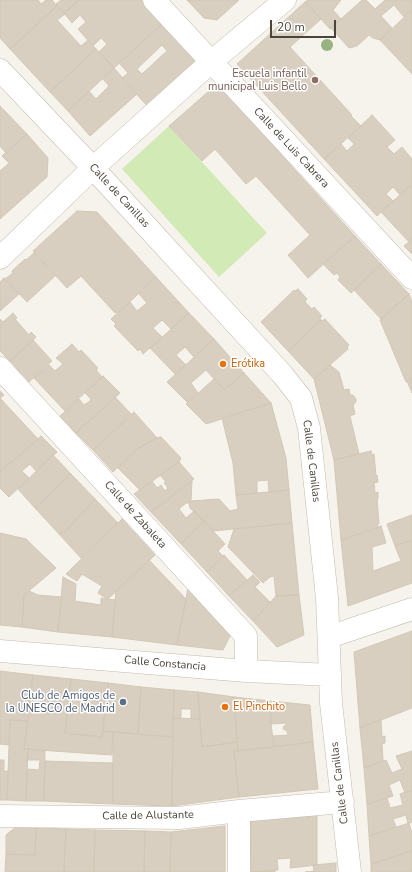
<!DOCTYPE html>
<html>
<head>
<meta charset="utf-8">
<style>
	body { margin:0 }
	#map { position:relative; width:412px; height:872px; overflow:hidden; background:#f6f3ec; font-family:"Nunito Sans",sans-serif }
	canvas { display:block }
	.scale { position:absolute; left:270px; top:20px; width:66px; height:18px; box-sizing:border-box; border:2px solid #4b4439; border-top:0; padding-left:5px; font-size:12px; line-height:14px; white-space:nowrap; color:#4b4439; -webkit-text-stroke:3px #fff; paint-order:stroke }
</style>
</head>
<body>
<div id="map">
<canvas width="412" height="872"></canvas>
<div class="scale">20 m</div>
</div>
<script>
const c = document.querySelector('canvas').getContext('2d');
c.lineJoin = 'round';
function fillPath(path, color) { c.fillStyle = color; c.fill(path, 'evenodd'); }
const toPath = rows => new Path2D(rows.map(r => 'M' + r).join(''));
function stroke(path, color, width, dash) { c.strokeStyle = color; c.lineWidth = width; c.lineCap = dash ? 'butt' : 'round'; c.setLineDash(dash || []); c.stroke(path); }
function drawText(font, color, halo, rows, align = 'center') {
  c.font = font + ' "Nunito Sans",sans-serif'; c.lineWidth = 3; c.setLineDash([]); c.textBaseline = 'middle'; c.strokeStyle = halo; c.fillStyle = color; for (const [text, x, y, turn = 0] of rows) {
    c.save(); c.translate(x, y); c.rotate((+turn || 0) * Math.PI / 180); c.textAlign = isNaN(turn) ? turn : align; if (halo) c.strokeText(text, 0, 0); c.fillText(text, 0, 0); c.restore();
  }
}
const green = toPath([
	[169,126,267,233,219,277,122,169]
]);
const building = toPath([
	[0,0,38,0,41,4,46,0,52,0,57,6,10,49,0,38,0,0],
	[61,0,79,0,64,13,56,4,61,0],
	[79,0,141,0,163,23,114,68,99,52,107,44,101,38,93,46,78,29,86,22,80,15,72,23,64,13,79,0],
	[187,0,239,0,217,20,204,18,187,0],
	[308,0,341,0,333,10,341,19,330,29,305,2,308,0],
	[362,0,366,0,375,9,385,0,412,0,412,10,404,17,394,5,381,16,392,28,380,40,373,38,369,35,357,46,349,48,331,28,362,0],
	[305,2,321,19,290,47,352,115,351,116,361,126,324,159,237,64,305,2],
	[57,6,65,14,57,20,81,46,88,40,96,49,50,92,10,49,57,6],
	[412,10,412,74,380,40,412,10],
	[163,23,198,64,149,108,122,78,128,73,119,63,163,23],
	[162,45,167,51,142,74,137,69,162,45],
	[96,49,114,68,68,111,50,92,96,49],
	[114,68,137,94,90,136,68,111,89,91,96,99,109,86,103,79,114,68],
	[217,84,355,236,308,278,288,255,310,235,256,176,246,184,215,149,202,161,169,126,217,84],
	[0,106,27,134,6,153,0,146,0,106],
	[372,115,395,140,387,147,394,154,402,147,412,159,412,184,400,195,393,187,386,194,393,201,377,216,324,159,341,144,347,151,354,144,348,138,372,115],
	[27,134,48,158,47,177,0,219,0,171,9,163,2,156,27,134],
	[412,184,412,239,409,242,381,212,412,184],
	[77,211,97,212,156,277,118,313,117,312,115,313,81,276,67,288,33,251,77,211],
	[355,236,381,264,351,293,338,280,340,277,337,273,334,275,323,264,355,236],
	[412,239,412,254,404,246,412,239],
	[34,253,55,276,27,302,5,279,13,273,12,271,25,259,26,260,34,253],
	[381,264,409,294,381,319,354,290,381,264],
	[156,277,189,313,171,329,162,320,153,328,162,337,143,354,140,349,138,351,114,326,116,324,111,319,130,302,137,311,147,303,138,293,156,277],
	[4,278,19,294,0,311,0,282,4,278],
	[298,289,307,299,305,302,312,309,314,307,322,316,320,318,321,320,288,351,261,322,294,290,295,291,298,289],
	[409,294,412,302,412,379,406,382,380,320,409,294],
	[13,313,17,318,15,319,29,335,31,332,36,337,10,361,0,351,0,319,3,322,13,313],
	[189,313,214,339,194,357,185,347,176,355,186,365,175,374,150,348,189,313],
	[325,319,349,345,347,347,348,349,314,379,288,351,321,320,322,321,325,319],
	[214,339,244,373,224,390,206,370,191,383,198,393,188,403,167,382,214,339],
	[33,340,52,361,29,382,10,361,33,340],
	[72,344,79,352,81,350,98,368,96,370,102,377,65,411,34,378,49,365,55,371,63,364,56,358,72,344],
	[330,365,339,372,344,390,349,389,350,395,353,395,356,399,356,402,353,405,355,414,350,416,359,454,334,460,314,379,330,365],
	[244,373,271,403,206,424,186,404,214,379,224,390,244,373],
	[103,376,120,393,76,433,60,416,79,399,84,405,90,401,91,399,85,393,103,376],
	[412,379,412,393,407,381,412,379],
	[0,391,4,395,0,398,0,391],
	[115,397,132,415,93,450,76,433,115,397],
	[0,398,38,439,0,472,0,398],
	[271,403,286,458,289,490,269,492,268,480,257,481,257,493,236,495,233,463,222,418,271,403],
	[134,412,157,438,137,449,113,472,93,450,134,412],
	[41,436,57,452,36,471,30,464,22,471,29,478,9,497,0,488,0,472,41,436],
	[161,437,181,458,179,462,140,490,118,468,137,449,157,438,161,437],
	[371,451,372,455,374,454,376,476,377,475,378,482,374,483,375,493,378,492,378,499,377,499,379,524,377,524,378,528,341,540,334,460,371,451],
	[53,455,71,474,35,508,18,489,53,455],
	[179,462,194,479,151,512,134,494,152,481,157,488,161,485,165,491,168,488,164,483,166,482,160,475,179,462],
	[71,474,95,499,65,532,59,534,35,508,71,474],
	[192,481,191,501,189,503,186,503,179,509,186,518,194,511,204,521,181,544,151,512,192,481],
	[289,490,292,523,213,531,190,508,189,503,191,501,219,499,230,511,238,509,236,495,289,490],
	[95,499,118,523,81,558,59,534,65,532,95,499],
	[412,515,412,545,410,541,395,546,387,524,412,515],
	[122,519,155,555,108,599,98,593,102,586,82,574,77,581,66,574,122,519],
	[204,521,225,544,218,551,223,556,207,572,181,544,204,521],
	[292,523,299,595,276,596,274,576,270,577,263,583,228,547,234,529,292,523],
	[381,526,386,543,372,547,373,571,401,561,395,546,410,541,412,545,412,583,348,606,341,540,381,526],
	[0,533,26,539,56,568,24,595,22,627,0,625,0,533],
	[224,555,247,580,229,596,207,572,224,555],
	[149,560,186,599,177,645,112,637,116,591,149,560],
	[253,575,260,582,255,587,270,602,253,621,229,596,253,575],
	[63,577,76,584,75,601,101,605,101,598,115,600,112,637,58,632,63,577],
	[188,588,230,636,223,650,177,645,188,588],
	[29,591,38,595,62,597,58,632,22,627,24,595,29,591],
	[299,595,304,635,277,647,253,621,276,596,299,595],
	[412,631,412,708,360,728,354,652,412,631],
	[0,671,33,675,28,721,10,720,9,745,0,744,0,671],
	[33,675,71,679,65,733,102,737,103,731,113,732,112,755,24,749,33,675],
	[71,679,108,683,102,737,65,733,71,679],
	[108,683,141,687,138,734,103,731,108,683],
	[141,687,174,690,173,737,138,734,141,687],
	[174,690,198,692,200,719,191,719,191,709,181,709,181,719,173,718,174,690],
	[198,692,234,697,237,742,202,747,198,692],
	[234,697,270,701,271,724,274,747,238,751,234,697],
	[270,701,310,705,313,742,274,747,273,736,288,735,287,731,283,729,284,726,287,724,286,723,271,724,270,701],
	[173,718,200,719,202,747,237,742,238,751,234,751,239,797,172,806,173,718],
	[10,720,28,721,24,749,28,749,26,801,7,800,10,720],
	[381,720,382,737,385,736,385,743,382,744,383,761,364,768,360,728,381,720],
	[113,732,173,737,172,806,113,804,113,732],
	[313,742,318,789,239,797,234,751,313,742],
	[28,749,45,751,44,801,26,801,27,769,39,770,40,760,27,760,28,749],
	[412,751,412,790,405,793,400,780,389,785,393,796,367,804,364,768,386,760,392,773,402,769,396,756,412,751],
	[0,760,4,760,4,771,8,771,7,800,0,800,0,760],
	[45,761,113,763,113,804,44,801,45,761],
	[412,790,412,822,408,824,406,815,393,819,396,827,369,836,367,804,387,798,390,808,403,805,400,794,412,790],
	[317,814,317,865,290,868,291,858,277,859,278,870,251,872,250,821,317,814],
	[409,823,412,833,412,851,371,864,369,836,409,823],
	[225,826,225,872,170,872,171,832,225,826],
	[16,827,36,828,35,855,6,854,6,835,16,827],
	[36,828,66,829,64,872,5,872,6,854,35,855,36,828],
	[66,829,95,830,94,872,64,872,66,829],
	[95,830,145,831,144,872,94,872,95,830],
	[145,831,171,832,170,872,144,872,145,831],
	[412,851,412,872,371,872,371,864,412,851],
	[336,863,336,872,305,872,314,871,313,865,336,863],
	[275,870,275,872,251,872,275,870]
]);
const minor = toPath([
	[154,0,412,278],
	[0,70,93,168,282,374,301,398,309,428,327,598,331,703,350,872],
	[0,258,93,168,211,62,285,0],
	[0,368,246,636,246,671],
	[329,637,412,609],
	[0,651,246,671,330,675],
	[239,811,239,872],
	[0,816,179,818,239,811,343,802]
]);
const trees = [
	[327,45]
];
const markers = [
	[315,80,4,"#8d6e63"],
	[223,364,4,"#e8710a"],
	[123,702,4,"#5c6f8a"],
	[225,707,4,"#e8710a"]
];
const educationNames = [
	["Escuela infantil",307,74],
	["municipal Luis Bello",307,87]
];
const streetNames = [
	["Calle de Luis Cabrera",291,148,47],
	["Calle de Canillas",119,196,47],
	["Calle de Canillas",311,461,83],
	["Calle de Zabaleta",135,515,48],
	["Calle Constancia",165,664,5],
	["Calle de Canillas",340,783,-97],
	["Calle de Alustante",148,816,-1]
];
const foodNames = [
	["Erótika",231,364],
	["El Pinchito",233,707]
];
const serviceNames = [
	["Club de Amigos de",115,696],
	["la UNESCO de Madrid",115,709]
];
fillPath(green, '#d2eab5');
fillPath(building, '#d8cfc1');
stroke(building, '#d3c7b4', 1);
stroke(minor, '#c2bbae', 23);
stroke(minor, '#fff', 22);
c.fillStyle = '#97b381';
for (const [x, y] of trees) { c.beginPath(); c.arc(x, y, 6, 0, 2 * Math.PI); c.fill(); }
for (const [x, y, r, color] of markers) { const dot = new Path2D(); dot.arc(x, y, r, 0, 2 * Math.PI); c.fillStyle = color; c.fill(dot); stroke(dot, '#fff', 1.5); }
drawText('11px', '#785e54', '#fff', educationNames, 'right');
drawText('11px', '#4b4439', '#fff', streetNames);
drawText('11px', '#c56008', '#fff', foodNames, 'left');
drawText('11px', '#4e5e75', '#fff', serviceNames, 'right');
</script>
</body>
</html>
